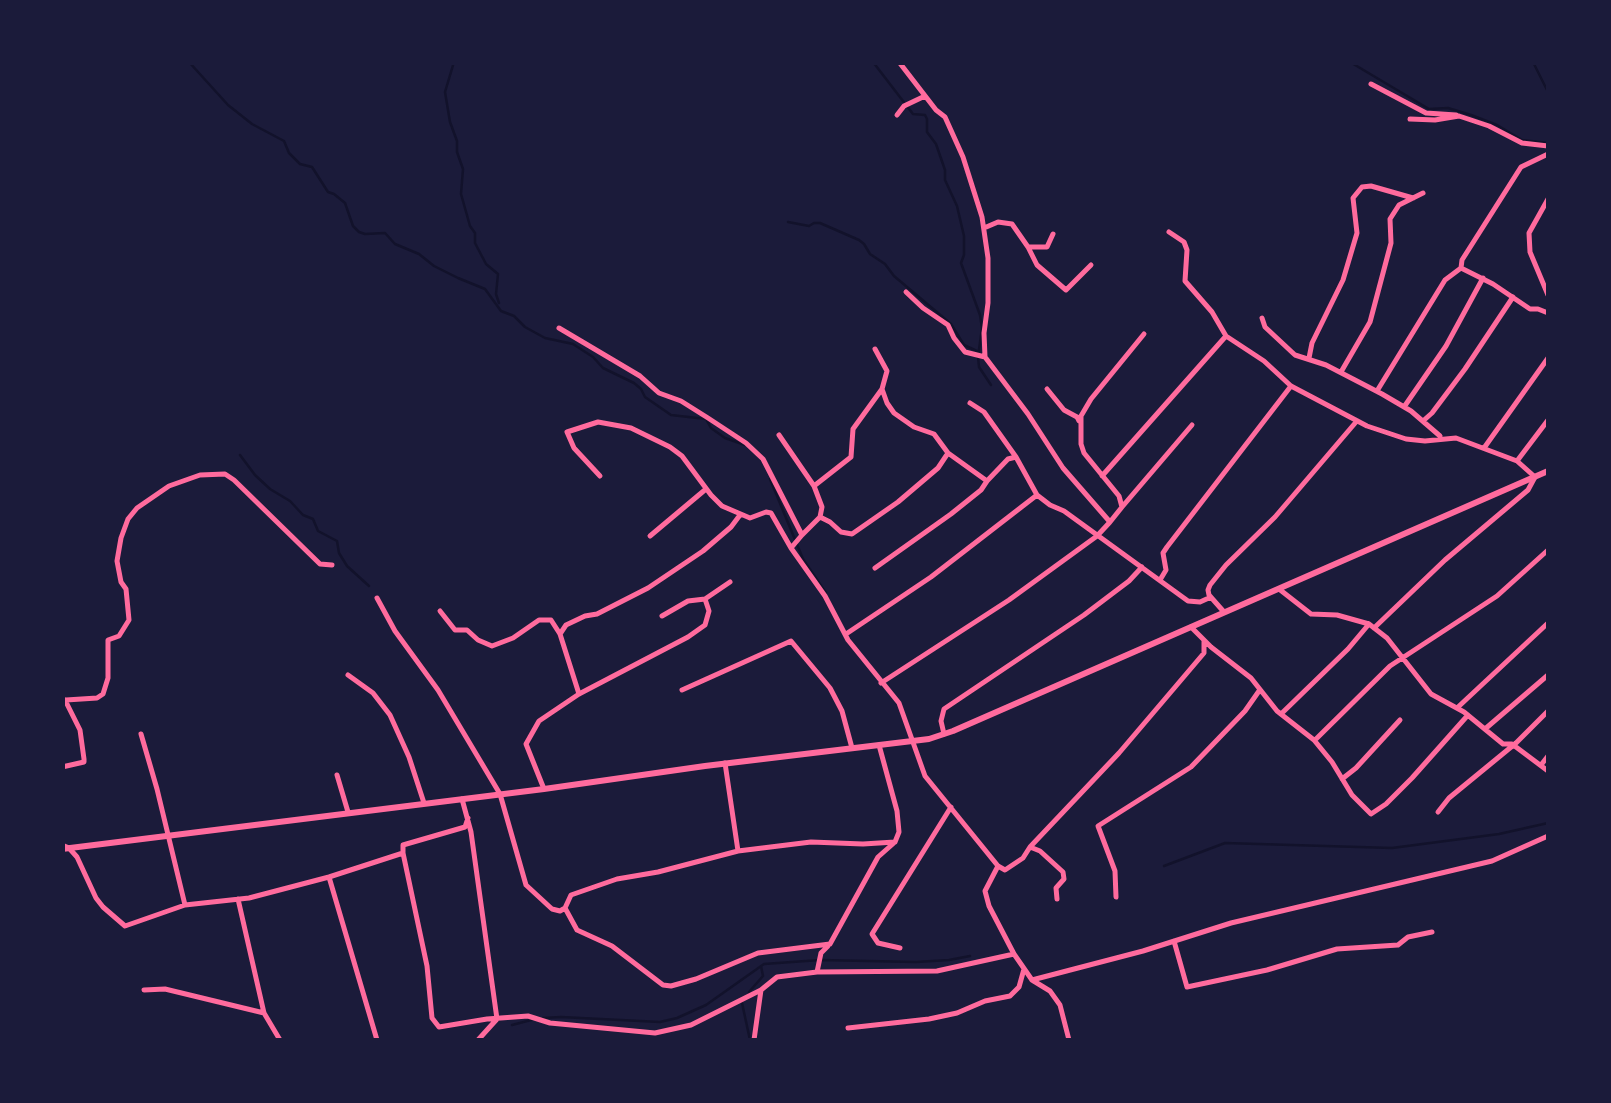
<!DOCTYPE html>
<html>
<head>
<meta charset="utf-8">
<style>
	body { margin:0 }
	#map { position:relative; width:1611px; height:1103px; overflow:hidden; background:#1b1b3a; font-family:"DejaVu Sans",sans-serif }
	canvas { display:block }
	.frame { position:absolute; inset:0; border:65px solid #1b1b3a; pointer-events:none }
</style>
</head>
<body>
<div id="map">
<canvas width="1611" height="1103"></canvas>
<div class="frame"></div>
</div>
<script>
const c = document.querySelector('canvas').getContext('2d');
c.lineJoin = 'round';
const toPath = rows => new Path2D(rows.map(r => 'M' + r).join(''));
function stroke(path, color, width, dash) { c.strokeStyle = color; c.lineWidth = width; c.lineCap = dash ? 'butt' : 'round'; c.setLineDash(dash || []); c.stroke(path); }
const stream = toPath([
	[189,62,228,105,252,124,284,141,289,153,300,164,312,167,328,192,334,194,345,203,353,226,359,232,365,234,385,233,395,244,419,254,434,266,458,278,485,289,501,311,514,316,525,327,545,338,573,344,593,357,603,368,634,383,641,389,645,397,671,415,706,419,711,428,725,438,745,445],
	[454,62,445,92,450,122,457,141,457,152,463,169,461,194,470,226,475,233,475,243,486,264,498,274,496,294,499,303],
	[873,62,913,114,925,115,927,119,927,132,936,144,945,170,945,180,957,206,964,236,964,255,961,263,980,315,982,328,978,357,979,367,991,385],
	[1350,62,1429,109,1448,108,1471,115,1497,125,1522,140,1548,143],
	[1533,62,1548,92],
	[788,222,809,226,814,223,820,223,859,240,864,244,870,254,885,264,894,276,951,324,964,345,979,352],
	[240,455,255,475,270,489,290,501,303,515,313,519,318,531,337,541,339,553,347,566,369,586],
	[770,479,803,559,826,593],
	[1164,866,1225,843,1392,848,1499,834,1548,823],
	[749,992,763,976,761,966],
	[742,1003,750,1040],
	[543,1018,561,1017,660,1022,677,1018,706,1005,764,964,820,960,916,962,949,960,970,956],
	[512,1025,535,1019]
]);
const minor = toPath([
	[1371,84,1426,113,1456,115],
	[897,115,904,106,925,96],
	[1410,119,1435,120,1459,116,1489,126,1522,143,1548,146],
	[1548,199,1529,233,1530,252,1548,295],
	[984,228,998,222,1012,224,1028,247,1047,247,1053,234],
	[1169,232,1184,242,1187,250,1185,281,1212,312,1226,336,1264,361,1291,386,1367,426,1406,439,1425,441,1456,438,1517,461,1535,477,1528,490,1445,560,1374,628],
	[1028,247,1037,265,1066,290,1091,265],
	[1461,268,1462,260,1521,167,1548,154],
	[906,292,923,308,948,325,954,338,965,352,985,357],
	[1262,318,1265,327,1295,355,1326,365,1382,394,1411,411,1440,436],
	[559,328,640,376,659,393,681,401,708,418,746,443,763,459,802,535,791,548],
	[1309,358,1312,343,1343,280,1357,233,1353,198,1362,187,1371,186,1413,198],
	[1341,372,1370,322,1391,243,1390,219,1399,205,1423,193],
	[882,389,887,403,894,413,914,427,934,434,948,453,987,481,1008,459,1016,457,1037,495,1050,505,1064,511,1188,601,1200,602,1211,597],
	[1047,389,1064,410,1077,417,1079,421],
	[1377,391,1445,280,1461,268,1493,284,1530,309,1538,309,1548,313],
	[970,403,984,412,1016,457],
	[1404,407,1446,346,1483,278],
	[1423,421,1432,413,1465,369,1513,297],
	[779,435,814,486,822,507,820,517,802,535],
	[1484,448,1548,358],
	[1517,461,1548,420],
	[600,476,574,448,567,432,598,422,631,428,670,447,682,456,711,495,722,506,750,518,766,512,771,513,791,548,825,596,848,640,899,703,925,776,998,866,985,891,989,906,1014,954,1032,980,1143,951,1231,923,1492,861,1548,836],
	[1102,476,1226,336],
	[814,486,851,457,853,429,882,389,887,371,875,349],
	[1122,507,1192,425],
	[820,517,830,522,841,532,852,534,898,502,938,468,948,453],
	[1110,522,1122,507,1119,496,1084,453,1081,444,1081,416,1091,399,1144,334],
	[650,536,706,489],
	[875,568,951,514,981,490,987,481],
	[1160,580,1166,570,1163,553,1167,547,1291,386],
	[1279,589,1311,614,1337,615,1369,624,1387,638,1431,694,1464,712,1503,744,1512,744,1548,771],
	[377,598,395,631,438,690,500,794,526,885,552,909,560,911,565,908],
	[440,611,455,630,467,630,478,640,492,646,513,638,539,620,551,620,560,634,579,694],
	[1224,612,1209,595,1208,590,1210,585,1226,565,1275,517,1356,422],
	[662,616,688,601,705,599,730,582],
	[1191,627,1211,647,1251,678,1277,711,1314,740,1332,762,1352,795,1371,814,1386,804,1412,778,1468,715],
	[560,634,566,625,585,616,597,614,648,588,703,551,731,527,740,515],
	[846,634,931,577,1037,495],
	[348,675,373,693,390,715,409,757,424,803],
	[881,683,1009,600,1097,536,1110,522,1063,468,1028,414,985,357,984,333,988,303,988,258,982,217,963,157,945,117,936,110,899,62],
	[682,690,791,641,830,688,842,711,852,748],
	[66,700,97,698,103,694,108,678,108,640,119,636,129,620,126,589,121,582,117,561,121,538,128,519,137,508,169,486,200,475,225,474,234,480,320,564,332,565],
	[1457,708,1548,623],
	[1281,714,1348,649,1369,624],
	[1485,729,1548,675],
	[141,734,157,789,185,905],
	[944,734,941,721,944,709,1084,615,1129,581,1142,567],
	[1315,740,1390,666,1497,596,1548,550],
	[879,745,897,811,899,832,895,842,878,857,830,944,758,953,696,979,671,986,663,985,612,946,577,930,565,908,571,895,617,879,658,872,738,851,811,842,863,844,895,842],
	[725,763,738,851],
	[1541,765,1548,756],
	[62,767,84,762,84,759,80,730,65,700],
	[337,775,348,812],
	[1342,779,1356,768,1400,720],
	[544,789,526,744,539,721,579,694,688,637,705,625,709,611,705,599],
	[462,799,471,832,497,1019,478,1040],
	[1438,812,1449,798,1516,743,1548,711],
	[62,845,69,848,77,857,96,898,103,907,125,926,185,905,249,898,329,877,403,853,403,845,465,827,468,818],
	[1030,847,1119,753,1176,686,1204,653,1204,640],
	[403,853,427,966,432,1018,439,1027,487,1019,528,1016,550,1023,655,1033,691,1025,761,990],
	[998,866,1005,870,1023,858,1030,847,1040,851,1063,872,1064,879,1056,888,1057,899],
	[329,877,377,1040],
	[1116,897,1115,871,1098,826,1191,767,1245,711,1259,691],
	[238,899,264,1013,280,1040],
	[1174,941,1187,987,1267,970,1337,949,1398,945,1408,937,1432,932],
	[900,948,878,943,872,934,951,807],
	[817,972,937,971,1014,954],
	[1032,980,1050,991,1060,1005,1069,1040],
	[144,990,165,989,264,1013],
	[848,1028,929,1019,957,1013,985,1001,1010,996,1019,987,1024,969],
	[754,1040,761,990,777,977,817,972,821,953,828,946]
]);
const secondary = toPath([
	[62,849,544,789,705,766,929,739,953,731,1548,471]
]);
stroke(stream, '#12122b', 2.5);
stroke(minor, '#ff6b9d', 5);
stroke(secondary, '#ff6b9d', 6);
</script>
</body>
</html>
